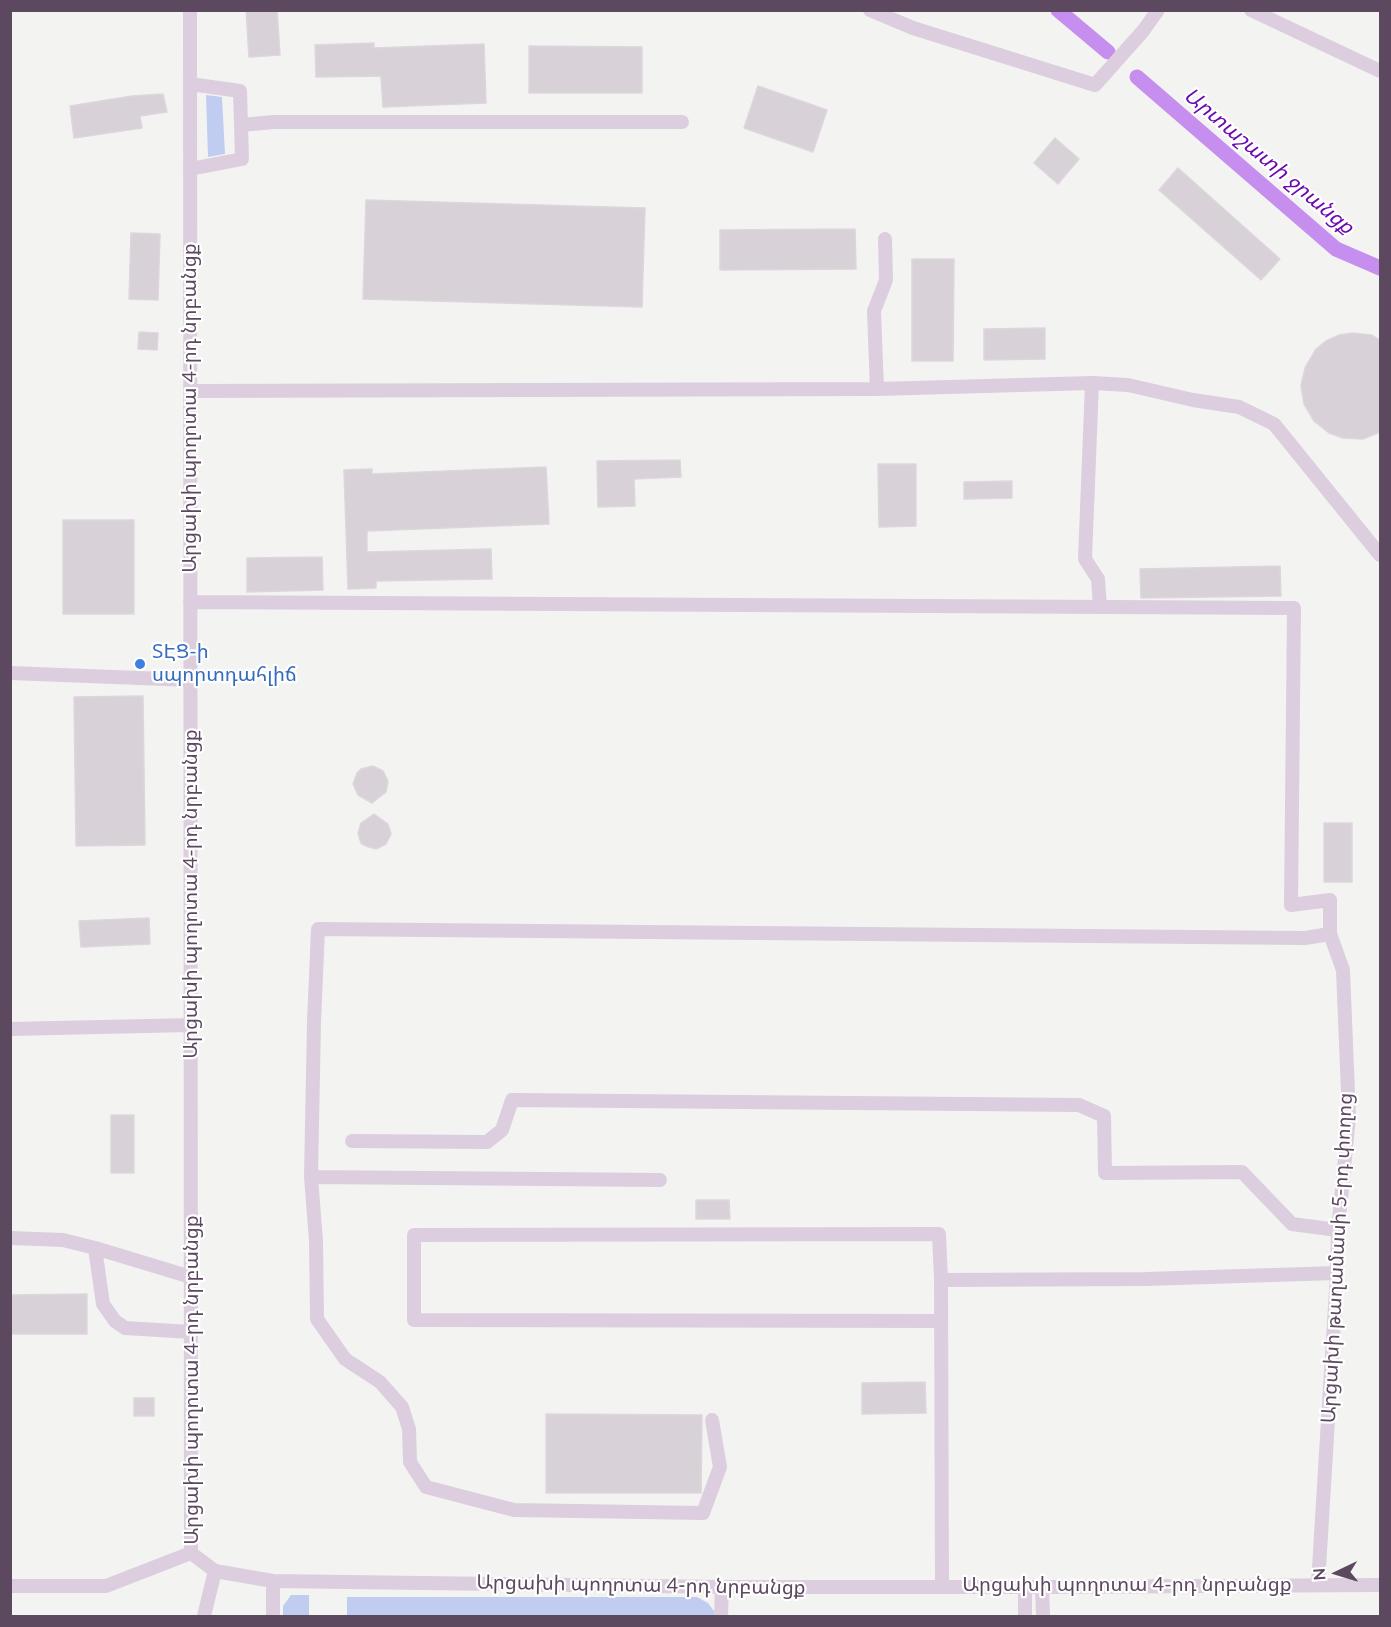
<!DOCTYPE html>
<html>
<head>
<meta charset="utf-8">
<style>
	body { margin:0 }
	#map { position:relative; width:1391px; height:1627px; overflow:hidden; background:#f3f4f2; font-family:Lato,sans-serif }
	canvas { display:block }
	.frame { position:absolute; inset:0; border:12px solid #5c4960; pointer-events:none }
	.north { position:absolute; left:1307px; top:1543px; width:60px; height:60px; -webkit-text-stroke:4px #fff; paint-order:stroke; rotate:266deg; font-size:16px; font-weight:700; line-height:24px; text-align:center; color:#5c4960 }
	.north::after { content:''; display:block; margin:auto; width:21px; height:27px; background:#5c4960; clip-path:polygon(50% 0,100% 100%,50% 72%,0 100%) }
</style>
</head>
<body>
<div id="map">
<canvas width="1391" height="1627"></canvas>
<div class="frame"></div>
<div class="north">N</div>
</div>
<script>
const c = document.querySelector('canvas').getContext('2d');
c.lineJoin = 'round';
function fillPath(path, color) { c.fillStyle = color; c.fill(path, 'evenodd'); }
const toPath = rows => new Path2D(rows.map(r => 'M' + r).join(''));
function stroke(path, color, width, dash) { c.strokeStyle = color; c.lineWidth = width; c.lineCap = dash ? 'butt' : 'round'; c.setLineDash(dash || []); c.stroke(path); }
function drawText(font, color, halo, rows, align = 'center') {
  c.font = font + ' Lato,"Noto Sans Armenian",sans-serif'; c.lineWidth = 4.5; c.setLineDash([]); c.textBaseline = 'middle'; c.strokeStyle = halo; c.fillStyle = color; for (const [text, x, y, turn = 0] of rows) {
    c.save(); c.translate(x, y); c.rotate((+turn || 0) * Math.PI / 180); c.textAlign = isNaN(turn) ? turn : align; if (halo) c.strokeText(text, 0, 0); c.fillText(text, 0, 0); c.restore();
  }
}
const green = toPath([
	[206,95,222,97,225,154,208,157],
	[291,1595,309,1595,309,1616,283,1616,283,1606],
	[347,1597,697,1597,708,1603,714,1611,714,1616,347,1616]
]);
const canal = toPath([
	[1058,10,1108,52],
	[1137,77,1336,249,1380,268]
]);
const building = toPath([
	[246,10,277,10,280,55,249,57,246,10],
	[374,43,374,48,484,44,486,103,383,107,381,76,316,77,315,45,374,43],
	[529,46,642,47,642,93,529,93,529,46],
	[758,86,827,110,813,152,744,128,758,86],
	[163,94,167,112,140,116,142,128,74,138,70,106,132,96,163,94],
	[1055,138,1079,159,1058,184,1034,163,1055,138],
	[1178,168,1280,259,1261,280,1159,190,1178,168],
	[366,200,645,208,642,307,363,299,366,200],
	[855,229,856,269,720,270,720,230,855,229],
	[131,233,160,234,158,300,129,299,131,233],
	[912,259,954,259,953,361,912,361,912,259],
	[1045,328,1045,359,984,360,984,329,1045,328],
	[139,332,158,333,157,350,138,349,139,332],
	[1352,333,1371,335,1380,340,1380,432,1363,439,1343,438,1329,433,1314,421,1304,404,1301,386,1305,368,1316,349,1326,341,1339,335,1352,333],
	[680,460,681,477,634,479,635,506,598,507,597,461,680,460],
	[878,464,916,464,916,526,879,527,878,464],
	[546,467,549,524,367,531,367,552,491,549,492,579,376,581,376,588,348,589,344,470,372,469,372,474,546,467],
	[1012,481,1012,498,964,499,964,482,1012,481],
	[63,520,134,520,134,614,63,614,63,520],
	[322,557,323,590,247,592,247,558,322,557],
	[1280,566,1281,596,1141,598,1140,569,1280,566],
	[143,696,145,845,76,846,74,697,143,696],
	[373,766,383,771,388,781,386,792,372,803,358,795,353,784,357,773,361,769,373,766],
	[374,814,388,824,391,834,386,844,376,849,366,846,361,843,358,833,361,823,374,814],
	[1324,823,1352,823,1352,882,1324,882,1324,823],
	[149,918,150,944,81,947,79,921,149,918],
	[111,1115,134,1115,134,1173,111,1173,111,1115],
	[696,1200,729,1200,730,1219,696,1219,696,1200],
	[87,1294,87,1334,10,1334,10,1295,87,1294],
	[925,1382,926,1413,862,1414,862,1383,925,1382],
	[134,1398,154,1398,154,1416,134,1416,134,1398],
	[546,1414,702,1415,701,1493,546,1493,546,1414]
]);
const minor = toPath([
	[190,10,191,1553],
	[870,10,913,28,1095,85,1143,31,1158,10],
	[1251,10,1380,71],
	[190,84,240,91,242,159,190,169],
	[241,125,274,122,682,122],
	[1092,383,1128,385,1193,400,1239,407,1274,424,1380,555],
	[877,389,874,311,886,280,885,239],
	[190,391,877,389,1092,383,1085,559,1098,579,1100,607],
	[190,602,1294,608,1291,905,1330,900,1330,934,1343,970,1349,1117,1338,1230,1337,1273,1318,1584],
	[10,673,191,680],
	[10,1029,191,1025],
	[352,1141,487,1142,502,1130,512,1100,1079,1105,1104,1116,1105,1173,1242,1172,1292,1224,1338,1230],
	[311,1177,316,1241,317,1319,345,1359,380,1382,402,1407,409,1429,410,1462,426,1487,514,1510,703,1513,720,1467,712,1420],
	[660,1180,311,1177,314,1022,318,929,1305,938,1330,934],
	[10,1238,63,1240,95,1248,191,1277],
	[95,1248,103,1304,115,1321,125,1328,191,1332],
	[941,1280,942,1587],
	[941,1321,414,1320,414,1235,939,1234,941,1280,1146,1279,1337,1273],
	[191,1553,215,1571,273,1581,722,1587,1042,1587,1380,1585],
	[273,1581,273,1616],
	[10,1586,106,1586,191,1553],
	[1025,1587,1025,1616],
	[1042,1587,1043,1616],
	[204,1616,215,1571],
	[721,1616,722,1587]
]);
const markers = [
	[140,664,6,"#3f7fe0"]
];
const streetNames = [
	["Արցախի պողոտա 4-րդ նրբանցք",190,408,-90],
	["Արցախի պողոտա 4-րդ նրբանցք",191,894,-90],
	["Արցախի թաղամասի 5-րդ փողոց",1337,1258,-87],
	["Արցախի պողոտա 4-րդ նրբանցք",192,1380,-90],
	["Արցախի պողոտա 4-րդ նրբանցք",641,1585,1],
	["Արցախի պողոտա 4-րդ նրբանցք",1127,1585]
];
const shopNames = [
	["ՏԷՑ-ի",152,652],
	["սպորտդահլիճ",152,675]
];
const waterNames = [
	["Արտաշատի ջրանցք",1269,161,40]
];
fillPath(green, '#c1ccf1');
stroke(canal, '#c68eee', 15);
fillPath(building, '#d8d1d8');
stroke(building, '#ddd6dc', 1.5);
stroke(minor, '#dccede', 14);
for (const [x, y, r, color] of markers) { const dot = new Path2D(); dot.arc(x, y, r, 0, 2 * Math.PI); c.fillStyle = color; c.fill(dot); stroke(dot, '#fff', 2); }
drawText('20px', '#5c4960', '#fff', streetNames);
drawText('20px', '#366cbe', '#fff', shopNames, 'left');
drawText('italic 21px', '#6c0ab2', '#fff', waterNames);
</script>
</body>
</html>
